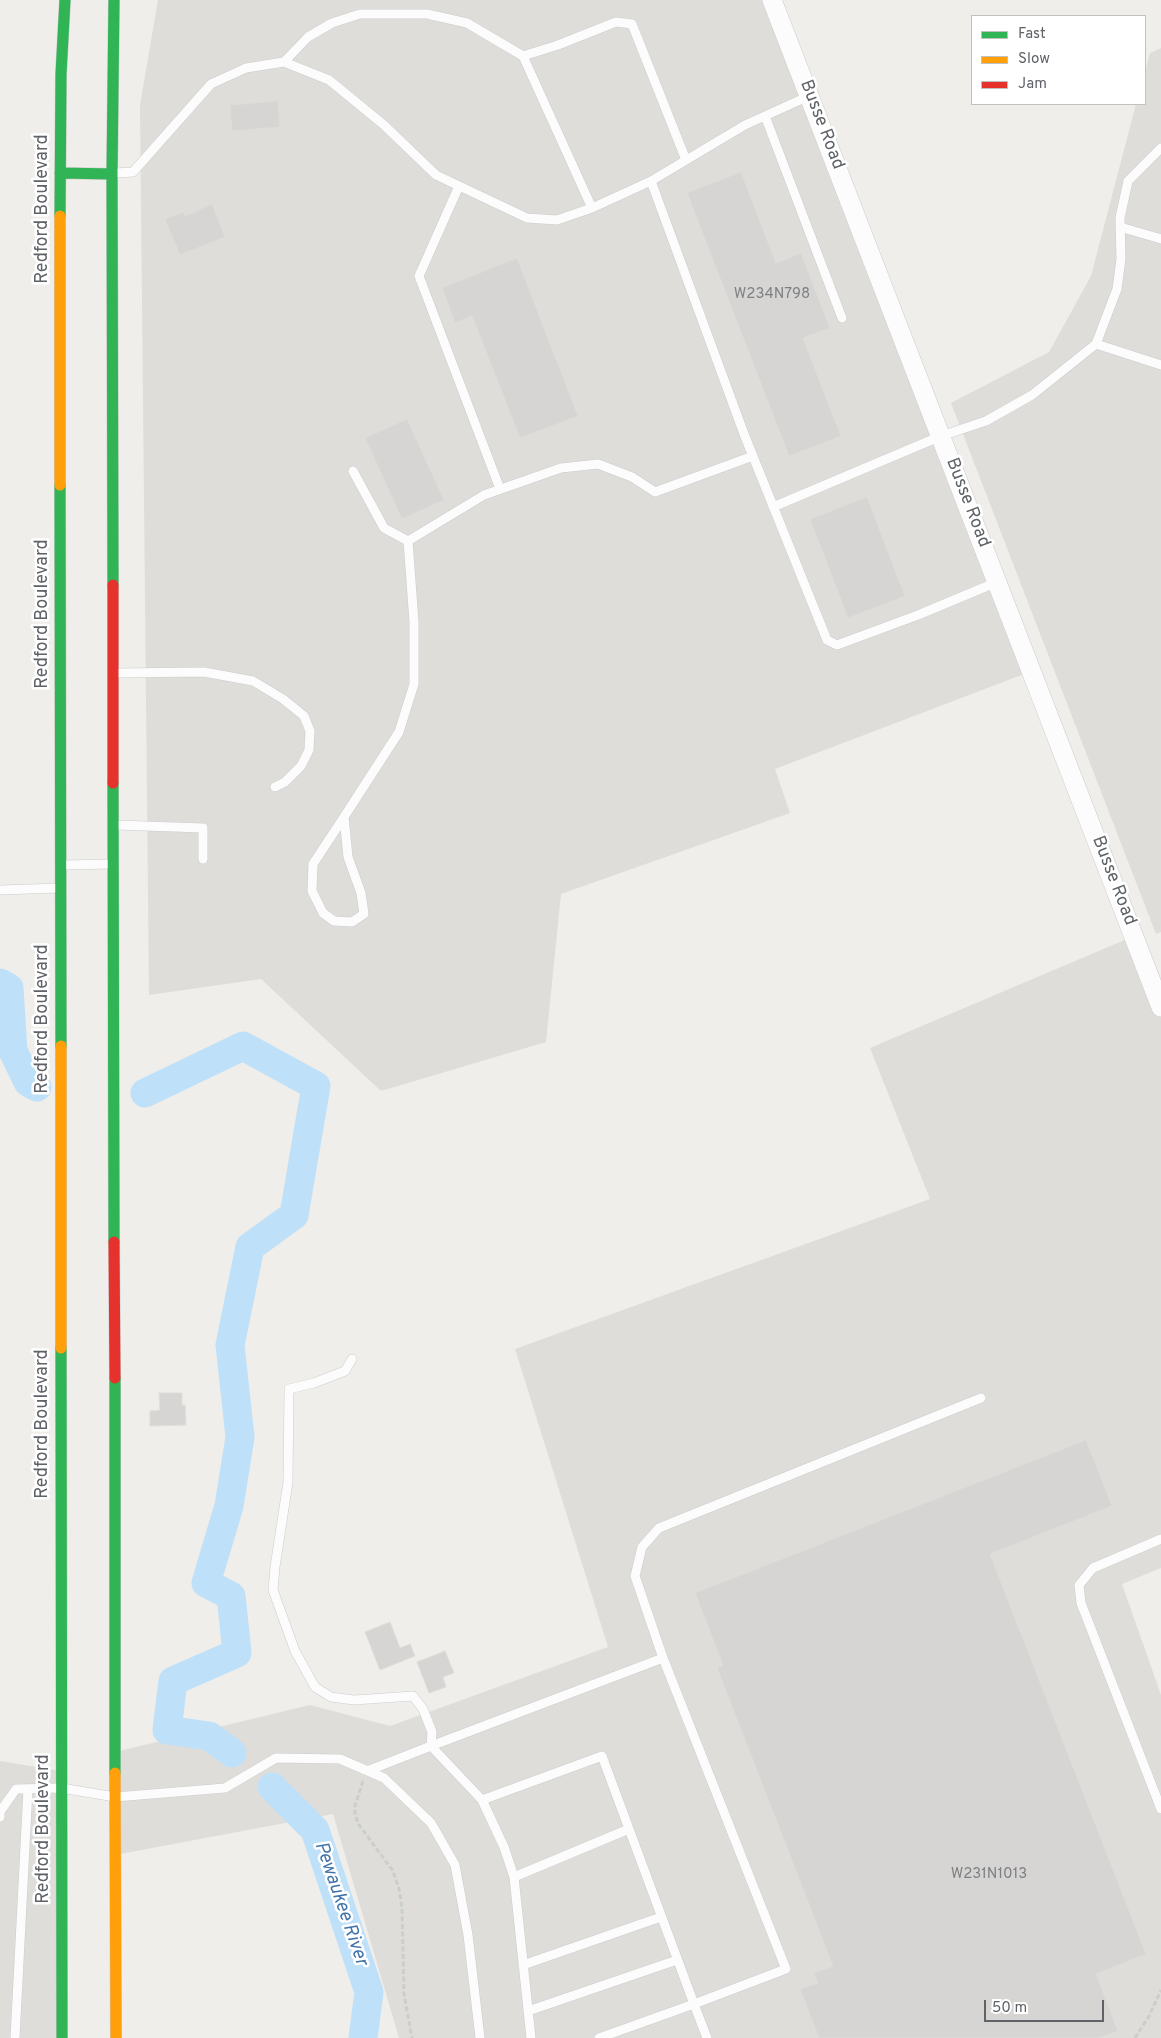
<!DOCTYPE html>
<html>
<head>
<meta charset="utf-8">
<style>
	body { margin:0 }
	#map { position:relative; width:1161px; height:2038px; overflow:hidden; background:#efeeea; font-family:Overpass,sans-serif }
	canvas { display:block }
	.legend { position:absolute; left:971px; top:15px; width:175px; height:90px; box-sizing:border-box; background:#fff; border:1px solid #bfc1c3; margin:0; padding:6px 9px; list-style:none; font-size:15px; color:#5f6368 }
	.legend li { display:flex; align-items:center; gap:10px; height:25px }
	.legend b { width:25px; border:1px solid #bfc1c3 }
	.scale { position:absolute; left:984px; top:2000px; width:120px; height:22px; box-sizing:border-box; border:2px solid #5f6368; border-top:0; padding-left:6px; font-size:15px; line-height:18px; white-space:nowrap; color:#5f6368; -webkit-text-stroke:4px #fff; paint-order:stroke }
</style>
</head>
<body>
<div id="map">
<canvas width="1161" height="2038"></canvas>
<ul class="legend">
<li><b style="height:6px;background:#30b455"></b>Fast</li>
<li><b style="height:6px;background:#ff9f0a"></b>Slow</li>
<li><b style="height:6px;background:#e5322d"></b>Jam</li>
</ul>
<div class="scale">50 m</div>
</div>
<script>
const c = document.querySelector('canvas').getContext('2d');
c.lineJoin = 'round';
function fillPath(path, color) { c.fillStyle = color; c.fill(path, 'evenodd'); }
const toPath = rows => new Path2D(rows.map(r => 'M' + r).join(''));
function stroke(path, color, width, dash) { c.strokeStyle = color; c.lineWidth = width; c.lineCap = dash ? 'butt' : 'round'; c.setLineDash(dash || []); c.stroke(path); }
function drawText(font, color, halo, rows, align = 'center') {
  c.font = font + ' Overpass,sans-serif'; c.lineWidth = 5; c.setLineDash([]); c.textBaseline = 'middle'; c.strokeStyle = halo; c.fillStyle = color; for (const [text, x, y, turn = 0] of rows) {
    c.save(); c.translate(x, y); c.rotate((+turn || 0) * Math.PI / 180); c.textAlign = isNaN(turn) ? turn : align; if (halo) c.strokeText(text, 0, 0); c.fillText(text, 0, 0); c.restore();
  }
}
const industrial = toPath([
	[158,0,772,0,1032,671,775,769,790,813,561,894,546,1042,381,1091,261,979,149,995,140,105],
	[1161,48,1161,932,1156,934,951,403,1049,352,1091,276,1136,104,1145,104,1145,72,1150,53],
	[1134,936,1161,1007,1161,1568,1122,1584,1161,1695,1161,2038,399,2038,333,1814,115,1855,115,1752,310,1705,390,1726,608,1647,515,1349,930,1199,870,1048],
	[0,1761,61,1771,62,2038,0,2038]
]);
const river = toPath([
	[0,983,9,988,13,1051,28,1082,37,1087],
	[145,1093,243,1046,316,1086,294,1215,250,1247,230,1345,240,1437,229,1506,206,1583,231,1596,237,1653,173,1681,167,1730,209,1736,232,1753],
	[272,1787,315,1830,369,1992,363,2038]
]);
const building = toPath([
	[278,101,280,127,232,131,230,105,278,101],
	[741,172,776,263,801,253,830,328,803,338,841,436,789,456,687,193,741,172],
	[212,204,225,237,180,255,165,219,183,212,185,216,212,204],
	[517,258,578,416,520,438,472,316,455,323,442,288,517,258],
	[407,419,444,500,402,519,365,438,407,419],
	[867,497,905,596,848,618,810,519,867,497],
	[159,1393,182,1393,182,1405,185,1405,186,1425,150,1426,150,1411,160,1410,159,1393],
	[1086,1440,1112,1506,990,1554,1146,1954,1096,1974,1118,2031,1099,2038,819,2038,800,1989,818,1983,814,1973,833,1966,717,1668,723,1665,695,1593,1086,1440],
	[390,1622,400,1648,410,1644,415,1656,380,1670,365,1632,390,1622],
	[445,1651,454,1673,443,1677,446,1687,429,1693,417,1662,445,1651]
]);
const path = toPath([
	[363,1781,355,1806,355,1815,359,1825,393,1871,399,1889,402,1908,404,1994,412,2038],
	[1135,2038,1149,2016,1161,1990]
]);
const lane = toPath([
	[523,56,592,208],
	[284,62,308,37,332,23,360,14,427,14,467,23,523,56,558,45,616,22,632,24,686,160],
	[765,116,842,318],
	[115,173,133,172,211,84,246,68,284,62,329,80,384,125,436,175,527,218,557,220,592,208,651,181,744,434,827,640,837,645,918,615,997,582],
	[651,181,745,125,809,96],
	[459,186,419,276,500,489],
	[1120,227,1161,239],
	[1096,344,1161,365],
	[353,471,384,528,408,541,484,495,561,468,598,464,632,477,655,492,753,456],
	[773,507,941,436,986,421,1032,395,1096,344,1117,289,1121,259,1120,218,1128,181,1161,148],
	[116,673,204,672,253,681,283,699,304,716,310,731,309,750,301,766,285,782,275,787],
	[344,817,348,857,361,893,364,914,352,922,334,921,323,913,312,891,313,864,344,817,399,732,414,684,414,622,408,541],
	[116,825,203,828,203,859],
	[64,865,111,864],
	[0,890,60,888],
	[352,1359,345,1371,314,1383,289,1389,288,1482,275,1567,273,1590,295,1651,315,1687,331,1697,354,1700,413,1696,423,1709,432,1732,431,1746,367,1771],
	[1161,1539,1093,1568,1079,1585,1081,1603,1161,1809],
	[663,1658,635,1576,642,1547,659,1528,981,1398],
	[482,1800,504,1847,514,1877,531,2038],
	[0,1817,0,1812,16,1789,61,1788,115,1797,225,1788,276,1758,340,1759,384,1778,431,1823,455,1865,468,1935,480,2038],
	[514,1877,629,1829],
	[523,1965,661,1917],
	[528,2011,677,1960],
	[15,2038,28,1789],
	[599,2038,694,2004,786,1969,663,1658,431,1746,482,1800,602,1756,694,2004,707,2038]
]);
const street = toPath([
	[772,0,1161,1007]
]);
const fast = toPath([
	[60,173,112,174],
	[60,216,61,74,65,0],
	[60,485,61,1046],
	[113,585,112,174,114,0],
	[113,783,114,1242],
	[61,1348,62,2038],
	[115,1378,115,1773]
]);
const slow = toPath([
	[60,216,60,485],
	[61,1046,61,1348],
	[115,1773,116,2038]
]);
const jam = toPath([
	[113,585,113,783],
	[114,1242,115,1378]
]);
const numberNames = [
	["W234N798",772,295],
	["W231N1013",989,1875]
];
const streetNames = [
	["Busse Road",821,125,69],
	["Redford Boulevard",43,209,-90],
	["Busse Road",967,503,69],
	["Redford Boulevard",43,614,-90],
	["Busse Road",1113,881,69],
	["Redford Boulevard",43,1019,-90],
	["Redford Boulevard",43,1424,-90],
	["Redford Boulevard",44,1829,-90]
];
const waterNames = [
	["Pewaukee River",340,1904,71]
];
fillPath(industrial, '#dfddda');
stroke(river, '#bfe0f9', 29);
fillPath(building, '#d6d5d3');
stroke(building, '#deddd9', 1);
stroke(lane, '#cbcccc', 10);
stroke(street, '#cbcccc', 20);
stroke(fast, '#cacacb', 12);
stroke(slow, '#cacacb', 12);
stroke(jam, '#cacacb', 12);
stroke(path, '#cacfcc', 3, [5, 2.5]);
stroke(lane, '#fdfcfc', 9);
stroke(street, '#fdfcfc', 19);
stroke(fast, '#30b455', 11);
stroke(slow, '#ff9f0a', 11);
stroke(jam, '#e5322d', 11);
drawText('15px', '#7e8184', null, numberNames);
drawText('18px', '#5f6368', '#fff', streetNames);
drawText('italic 19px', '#4174aa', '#fff', waterNames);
</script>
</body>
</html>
